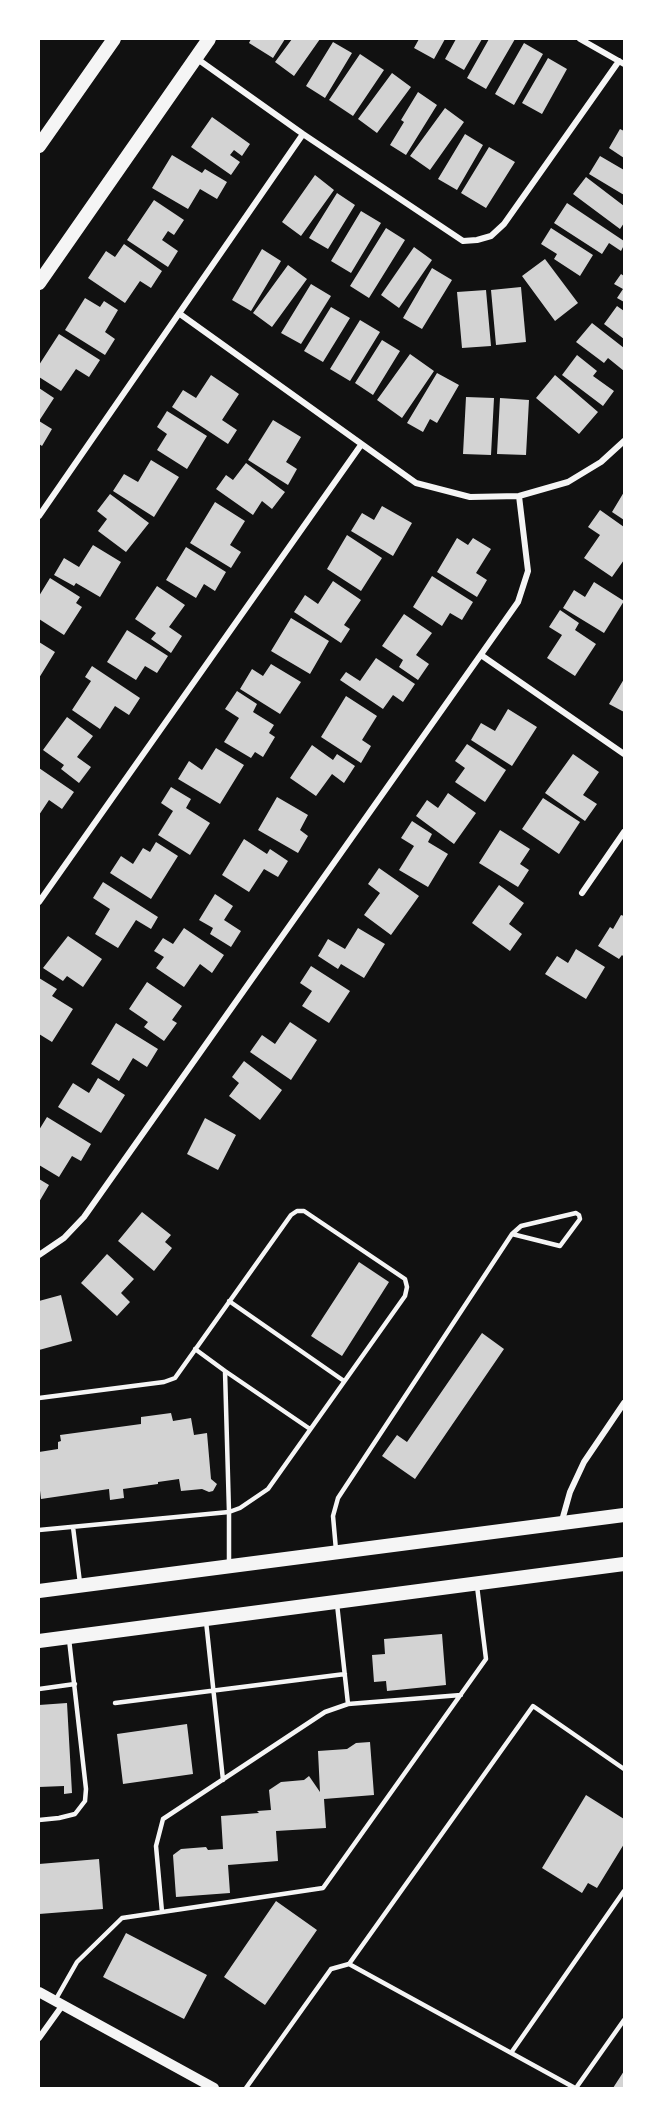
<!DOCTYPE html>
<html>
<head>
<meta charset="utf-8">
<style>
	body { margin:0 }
	#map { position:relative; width:663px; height:2127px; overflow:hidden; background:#111; font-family:"Asap Condensed",sans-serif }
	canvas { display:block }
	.frame { position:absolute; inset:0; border:40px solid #fff; pointer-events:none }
</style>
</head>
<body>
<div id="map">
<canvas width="663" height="2127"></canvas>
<div class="frame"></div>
</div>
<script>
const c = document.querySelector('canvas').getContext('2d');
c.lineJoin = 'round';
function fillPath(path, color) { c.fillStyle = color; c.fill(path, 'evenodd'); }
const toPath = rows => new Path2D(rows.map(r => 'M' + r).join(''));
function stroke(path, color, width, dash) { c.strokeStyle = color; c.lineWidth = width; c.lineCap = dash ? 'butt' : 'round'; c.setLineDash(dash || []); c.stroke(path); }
const building = toPath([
	[251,39,285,39,273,58,249,43],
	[292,39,320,39,294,76,275,62],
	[419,39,445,39,434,59,414,48],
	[456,39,482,39,464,70,445,59],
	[489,39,515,39,486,89,467,78],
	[333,42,352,53,325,98,306,86],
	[524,43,543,54,514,105,495,94],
	[360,54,384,70,353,116,329,100],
	[548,58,567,69,542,114,522,103],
	[392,73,411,87,377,133,358,119],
	[418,92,437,105,406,155,390,145,404,122,401,120],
	[445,108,464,122,430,170,410,156],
	[212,117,250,144,242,156,234,150,230,155,240,162,231,175,191,147],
	[620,129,624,131,624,158,609,148],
	[465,134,483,145,457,190,438,179],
	[489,147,515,162,486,208,461,193],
	[172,155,202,173,205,169,227,182,217,199,200,189,188,209,152,188],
	[600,156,624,170,624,195,589,174],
	[315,175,334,190,301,236,282,222],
	[586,177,624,206,624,223,620,229,573,194],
	[337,193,355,205,328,249,309,238],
	[154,200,184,220,174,235,168,231,162,240,178,251,168,267,127,240],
	[567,203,624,241,624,245,621,251,609,243,602,254,554,223],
	[361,211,381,223,351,273,331,261],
	[386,228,405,240,369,298,350,286],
	[551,228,593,255,580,276,554,259,557,254,541,244],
	[124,244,162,271,151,288,140,281,125,303,88,278,106,251,115,257],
	[414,247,432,260,399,308,381,295],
	[262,249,281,261,251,311,232,300],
	[545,259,578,303,555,321,522,276],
	[288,265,307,279,272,327,253,313],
	[432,268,452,280,422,329,403,318],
	[621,274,624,276,624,302,617,298,623,289,614,284],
	[311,284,331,296,301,344,281,333],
	[521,287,526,342,496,345,491,290],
	[486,290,491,346,462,348,457,292],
	[85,298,100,307,104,301,118,310,105,332,115,339,105,355,65,330],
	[617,306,624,311,624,339,604,324],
	[331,307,350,318,323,362,304,351],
	[360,320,380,332,350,381,330,369],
	[592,323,624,348,624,371,608,358,604,363,576,342],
	[59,334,100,360,89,377,76,369,61,391,39,377,39,365],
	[382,340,400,351,373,395,355,383],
	[410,354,434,371,402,418,377,400],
	[577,355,597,371,593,376,614,391,603,406,562,375],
	[437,373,459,385,437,423,430,419,423,432,407,423],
	[211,375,239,394,222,420,237,430,228,444,172,407,183,390,196,398],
	[555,375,598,412,579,434,536,398],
	[39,388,54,398,39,421,52,429,42,446,39,444],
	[466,397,494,398,491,455,463,454],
	[500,398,529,400,526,455,497,454],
	[167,411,207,436,187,469,157,450,167,434,157,427],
	[273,420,301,437,286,462,297,469,288,485,248,460],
	[151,460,179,477,154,517,113,491,124,474,138,482],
	[246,463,285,492,272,509,262,501,253,515,216,489,226,475,233,480],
	[624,492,624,520,612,512],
	[110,494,149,523,126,552,98,531,107,519,97,511],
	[215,502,245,521,230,545,241,552,231,568,190,543],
	[382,506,412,523,393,556,351,531,362,513,374,520],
	[600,510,624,527,624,560,612,577,584,558,600,535,588,527],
	[347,535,382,558,361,591,327,569],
	[457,538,468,545,473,538,491,549,476,573,487,580,477,597,437,572],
	[93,545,121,562,100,597,76,583,74,586,54,575,64,558,79,567],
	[186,547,226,572,215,591,204,584,196,598,166,580],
	[432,576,473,602,462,620,450,613,442,626,413,607],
	[50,578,80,597,76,603,82,607,64,635,39,619,39,596],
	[333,581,361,600,344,625,350,629,341,643,294,612,305,595,318,604],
	[594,582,624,601,604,633,563,608,574,590,585,597],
	[157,586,185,605,169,627,182,636,171,653,151,639,156,633,135,619],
	[560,610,579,623,575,630,596,644,575,676,547,658,562,635,549,627],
	[404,614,432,633,416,655,429,664,418,680,399,667,403,660,382,646],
	[291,618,329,641,310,674,271,651],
	[127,630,168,656,157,673,145,666,136,680,107,662],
	[39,642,55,652,39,678],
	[376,658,415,684,403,702,393,695,383,709,340,680,346,672,360,681],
	[271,664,301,682,280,714,240,689,252,669,263,676],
	[92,666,140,698,129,715,115,706,100,729,72,710,91,681,85,677],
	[624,679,624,712,609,704],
	[237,691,257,704,253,712,274,725,269,733,275,737,263,757,255,752,251,758,224,742,239,718,225,709],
	[346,696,377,716,362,740,371,746,361,763,321,737],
	[508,709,537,727,512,766,471,740,481,723,495,731],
	[67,717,93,736,77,757,91,767,79,783,61,769,64,765,43,750],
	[467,744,506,770,485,802,455,782,465,768,455,761],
	[312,745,333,760,337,754,355,766,344,783,332,774,316,796,290,778],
	[216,748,244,765,220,804,178,779,189,761,202,770],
	[573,754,599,772,583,795,597,804,585,821,545,793],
	[39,768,74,792,62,809,49,800,39,815],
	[171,787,191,799,186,808,210,823,190,855,158,835,173,811,161,803],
	[448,793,476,813,454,844,416,816,427,800,438,808],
	[277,797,308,815,300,830,308,836,298,853,258,830],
	[543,798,580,822,559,854,522,829],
	[412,821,432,834,428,842,448,854,428,887,399,870,414,846,401,838],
	[500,830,530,849,520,864,529,870,518,887,479,863],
	[244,839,267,854,270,849,288,861,278,877,264,869,249,892,222,875],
	[156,842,178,856,151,899,110,873,121,856,133,864,143,848,150,852],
	[379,868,419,896,391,935,364,915,380,893,368,884],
	[103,882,158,917,151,929,136,920,118,948,95,934,110,909,93,898],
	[499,885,524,903,509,924,522,934,510,951,472,923],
	[215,894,233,906,224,920,241,931,231,947,210,934,213,928,199,920],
	[621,915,624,916,624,957,622,955,619,959,598,946,610,927,613,929],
	[184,928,224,955,212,973,200,964,184,987,156,968,164,957,154,951,163,938,173,944],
	[358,928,385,944,364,978,341,964,338,969,318,956,328,939,345,949],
	[68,936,102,959,83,987,67,976,63,981,43,968],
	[576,949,605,967,586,999,545,974,557,956,568,963],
	[311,966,350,991,329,1023,302,1006,312,991,300,983],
	[39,978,57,989,52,996,73,1009,52,1042,39,1034],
	[147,982,182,1006,172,1020,177,1023,164,1041,144,1027,148,1022,129,1009],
	[290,1022,317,1040,291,1080,250,1052,262,1035,275,1044],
	[116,1023,158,1049,147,1067,133,1058,119,1081,91,1064],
	[244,1061,282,1090,260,1120,229,1096,239,1083,232,1077],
	[98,1078,125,1095,101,1133,58,1107,73,1083,89,1093],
	[47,1117,91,1144,81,1161,72,1156,59,1177,39,1165,39,1130],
	[205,1118,236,1135,218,1170,187,1154],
	[39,1179,49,1185,39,1202],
	[142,1212,171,1235,165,1242,172,1248,154,1271,118,1241],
	[107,1254,134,1279,121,1293,130,1302,117,1316,81,1283],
	[359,1262,389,1282,342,1356,311,1336],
	[61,1295,72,1341,39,1350,39,1301],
	[482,1333,504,1349,415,1479,382,1456,397,1435,407,1442],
	[171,1413,173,1421,191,1418,194,1435,207,1433,211,1479,217,1484,213,1491,209,1492,202,1489,181,1491,179,1479,158,1482,158,1484,123,1489,124,1498,110,1500,109,1489,41,1499,39,1482,39,1452,58,1449,58,1442,61,1441,60,1435,141,1424,141,1417],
	[442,1634,446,1685,387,1691,386,1681,374,1682,372,1655,385,1654,384,1639],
	[67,1703,72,1793,64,1794,64,1786,39,1787,39,1705],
	[187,1724,193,1774,123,1784,117,1734],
	[370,1742,374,1795,324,1799,326,1828,276,1831,278,1861,228,1865,230,1893,176,1897,173,1855,181,1849,206,1847,208,1850,223,1849,221,1816,259,1813,257,1811,271,1810,269,1790,281,1782,304,1780,309,1776,320,1792,318,1751,347,1749,356,1743],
	[586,1795,624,1819,624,1844,597,1888,588,1883,582,1893,542,1868],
	[99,1859,103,1909,39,1914,39,1864],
	[276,1901,317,1930,265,2005,224,1977],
	[126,1933,207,1975,184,2019,103,1977],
	[624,2071,624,2088,613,2088]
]);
const service = toPath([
	[229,1301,344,1381],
	[225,1371,310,1429],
	[39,1398,164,1382,175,1378,291,1215,297,1211,304,1211,405,1279,407,1287,405,1296,268,1489,240,1508,229,1512,229,1563],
	[73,1527,80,1583],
	[39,1530,229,1512,225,1371,195,1349],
	[336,1550,333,1516,338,1498,512,1234,521,1226,576,1213,579,1215,580,1219,560,1246,512,1234],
	[337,1604,348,1704,461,1695],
	[206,1621,223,1780],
	[39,1689,75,1684],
	[115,1703,345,1674],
	[39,1820,59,1818,75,1814,85,1801,86,1789,69,1639],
	[162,1912,156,1846,163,1819,325,1712,348,1704],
	[56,1999,77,1962,122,1918,323,1888,486,1659,477,1586],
	[511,2053,624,1891],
	[246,2088,331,1969,349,1964],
	[575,2088,349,1964,533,1706,624,1769],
	[576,2088,624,2020]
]);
const minor = toPath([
	[580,39,624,64],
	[196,58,303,134,463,241,477,240,491,236,504,224,619,61],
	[180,314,416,483,470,497,519,496,568,482,601,462,624,441],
	[39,516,303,134],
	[481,655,624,754],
	[582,893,624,832],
	[39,902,361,445],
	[39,1255,64,1238,84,1217,518,602,528,571,519,496],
	[561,1524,570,1492,584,1462,624,1403],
	[39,2038,62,2006]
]);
const tertiary = toPath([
	[39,1992,214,2088]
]);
const primary = toPath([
	[39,146,114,39],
	[39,283,209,39],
	[39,1591,624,1515],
	[39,1641,624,1564]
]);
fillPath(building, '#d3d3d3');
stroke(service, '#f5f5f5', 4.5);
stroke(minor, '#f5f5f5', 6);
stroke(tertiary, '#f5f5f5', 10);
stroke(primary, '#f5f5f5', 14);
</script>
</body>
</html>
